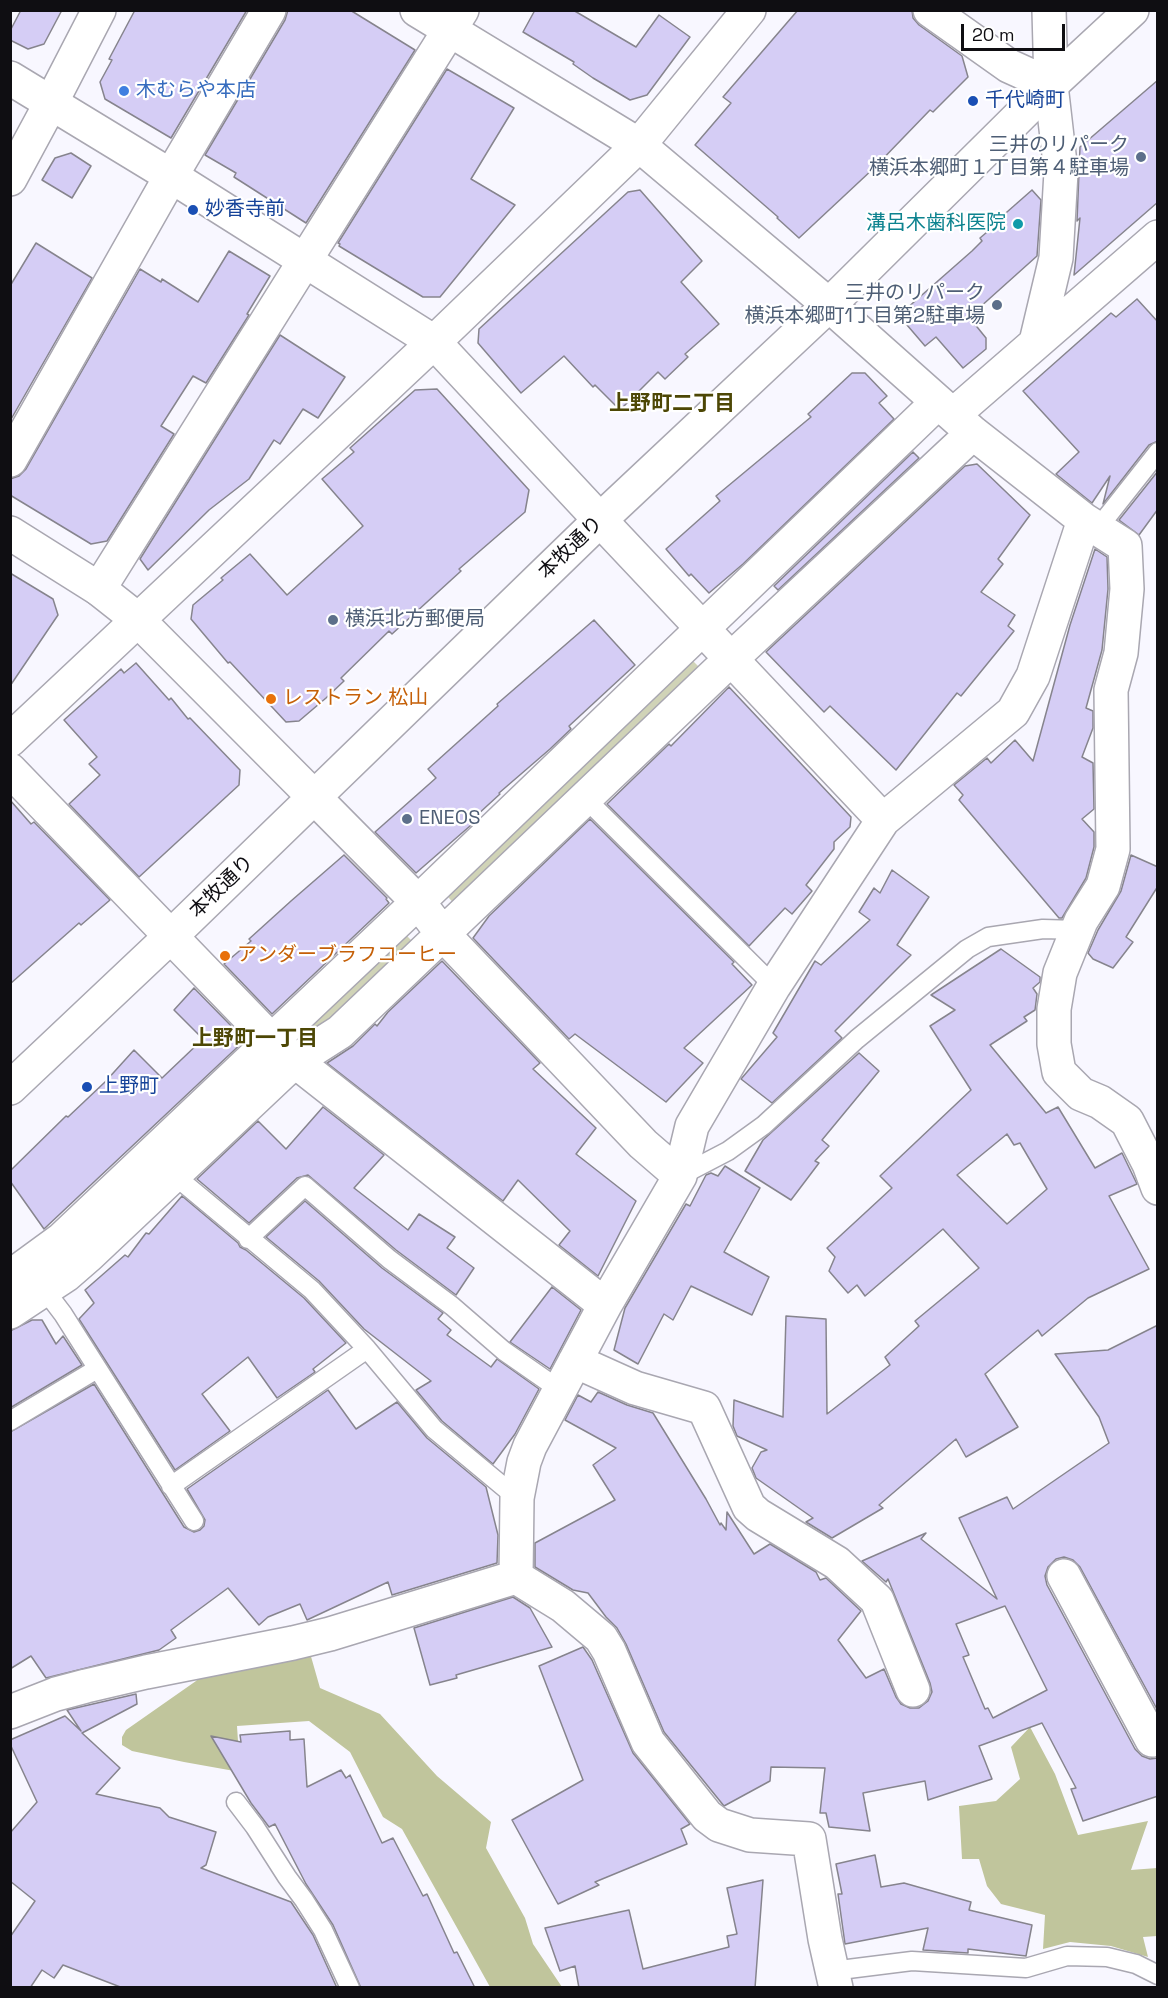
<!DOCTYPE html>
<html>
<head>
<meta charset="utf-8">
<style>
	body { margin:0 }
	#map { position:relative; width:1168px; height:1998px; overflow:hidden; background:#f8f7ff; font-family:"Space Grotesk",sans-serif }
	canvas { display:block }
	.frame { position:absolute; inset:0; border:12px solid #0f0e12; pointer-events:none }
	.scale { position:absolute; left:961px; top:24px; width:104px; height:27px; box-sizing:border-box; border:3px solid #0f0e12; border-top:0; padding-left:8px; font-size:18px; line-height:21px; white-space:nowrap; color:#0f0e12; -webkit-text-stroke:4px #fff; paint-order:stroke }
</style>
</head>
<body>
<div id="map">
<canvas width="1168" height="1998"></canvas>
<div class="frame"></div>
<div class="scale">20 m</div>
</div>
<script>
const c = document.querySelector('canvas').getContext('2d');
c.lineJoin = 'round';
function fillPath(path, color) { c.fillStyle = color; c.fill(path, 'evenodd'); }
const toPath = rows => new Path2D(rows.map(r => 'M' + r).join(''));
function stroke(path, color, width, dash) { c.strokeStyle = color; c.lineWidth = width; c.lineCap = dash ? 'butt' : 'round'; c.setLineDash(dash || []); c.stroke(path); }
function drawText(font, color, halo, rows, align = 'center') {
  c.font = font + ' "Space Grotesk","Noto Sans JP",sans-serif'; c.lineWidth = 4.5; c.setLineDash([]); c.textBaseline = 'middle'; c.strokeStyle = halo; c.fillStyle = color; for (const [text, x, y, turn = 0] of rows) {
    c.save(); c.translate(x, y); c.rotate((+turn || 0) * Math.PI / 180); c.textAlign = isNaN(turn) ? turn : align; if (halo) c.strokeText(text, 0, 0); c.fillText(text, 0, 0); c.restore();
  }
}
const green = toPath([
	[687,655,704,672,457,907,441,889],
	[401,930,417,946,306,1040,296,1030]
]);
const forest = toPath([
	[310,1653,320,1688,380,1714,437,1776,491,1822,486,1848,525,1918,533,1944,562,1987,490,1987,402,1829,383,1817,350,1752,309,1721,237,1726,240,1772,184,1762,132,1751,122,1745,122,1737,126,1730,196,1681,203,1673],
	[1030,1727,1055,1774,1078,1835,1148,1821,1131,1870,1157,1868,1157,1936,1143,1937,1148,1957,1111,1946,1070,1942,1043,1949,1045,1915,1001,1904,987,1886,979,1859,962,1859,959,1806,996,1801,1020,1779,1011,1747]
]);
const building = toPath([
	[21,10,62,10,44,44,28,49,10,40,10,31,21,10],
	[135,10,247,10,171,138,105,99,100,82,112,60,109,59,135,10],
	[288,10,350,10,415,50,306,223,234,177,236,173,205,155,285,20,288,10],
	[535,10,573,10,636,47,659,15,690,37,647,95,630,100,593,78,573,64,574,62,523,32,535,10],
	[798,10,912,10,913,18,919,25,962,56,968,77,933,112,930,110,874,168,799,238,777,218,778,217,695,145,731,103,723,97,798,10],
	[447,69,514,108,471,179,515,205,440,297,423,297,339,246,340,244,338,243,447,69],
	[1158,80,1158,202,1074,275,1080,218,1077,221,1080,147,1158,80],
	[71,153,91,166,72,198,42,180,55,158,71,153],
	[640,190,702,261,681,282,719,324,685,354,688,357,665,379,658,372,620,410,595,385,593,387,564,356,521,393,478,343,479,329,628,192,640,190],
	[1032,190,1041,200,1037,256,969,317,986,338,986,349,963,368,936,337,925,346,907,325,906,309,972,251,982,241,980,238,1000,221,999,219,1032,190],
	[36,243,92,278,10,421,10,286,36,243],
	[229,251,270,276,247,314,249,315,206,383,193,376,161,426,174,434,107,541,91,544,10,495,10,479,19,476,26,469,140,269,161,282,162,279,198,302,229,251],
	[1137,299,1158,322,1158,441,1149,445,1103,504,1110,476,1092,503,1056,474,1079,452,1023,391,1111,313,1116,317,1137,299],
	[280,335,345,377,318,418,303,409,280,444,274,440,249,479,209,510,148,570,140,559,280,335],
	[852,373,865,373,887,396,879,403,894,419,743,564,709,593,691,574,689,576,666,549,720,501,716,496,811,417,808,414,852,373],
	[437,389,529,490,525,512,459,569,461,571,392,634,389,631,341,678,344,681,326,698,299,721,286,722,230,662,228,663,191,619,193,605,223,580,221,578,250,554,287,595,363,526,322,479,354,452,350,448,415,390,437,389],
	[913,452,919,458,778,590,774,586,913,452],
	[977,464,1030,515,998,559,1003,564,981,592,1015,615,1008,626,1014,631,961,696,957,693,896,770,830,706,824,712,766,652,965,466,977,464],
	[1158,471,1158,509,1139,535,1119,520,1158,471],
	[1095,549,1107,557,1108,589,1102,650,1086,708,1093,711,1093,728,1082,757,1093,763,1094,809,1082,819,1094,832,1094,847,1086,878,1062,918,1059,918,959,800,963,795,954,785,987,758,991,763,1015,740,1033,761,1070,625,1095,549],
	[10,573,53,599,58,615,10,686,10,573],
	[594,620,635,665,569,726,571,729,550,749,499,793,500,794,476,816,478,818,470,826,416,873,375,832,436,778,428,769,498,706,497,704,594,620],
	[136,663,169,700,171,698,188,719,190,718,240,770,239,785,139,877,69,804,100,775,89,764,97,757,64,720,121,669,124,673,136,663],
	[729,687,851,817,850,827,834,842,834,849,806,885,812,891,792,914,785,908,749,946,607,804,669,744,671,746,729,687],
	[10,800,31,824,34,822,110,900,81,925,79,923,10,984,10,800],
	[590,819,734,962,732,964,752,985,684,1048,703,1063,666,1102,575,1034,569,1039,473,938,489,916,590,819],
	[344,855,387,898,386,899,389,903,272,1014,224,964,251,941,249,939,291,901,344,855],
	[1131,855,1158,867,1158,886,1126,937,1133,942,1113,968,1093,959,1088,953,1098,930,1121,891,1131,855],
	[892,870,929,897,897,945,911,955,835,1031,842,1038,772,1103,741,1079,777,1037,773,1033,815,961,821,965,870,920,859,912,874,888,880,893,892,870],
	[1001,949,1040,977,1040,982,1033,988,1037,994,1035,1010,1024,1017,1027,1021,990,1045,1046,1113,1058,1107,1095,1168,1122,1153,1137,1184,1109,1196,1149,1269,1088,1298,1042,1336,1038,1330,985,1374,1018,1427,966,1457,956,1439,879,1505,883,1508,832,1538,806,1522,813,1518,756,1478,752,1468,761,1452,767,1450,737,1436,733,1426,734,1400,783,1417,786,1316,826,1319,827,1414,890,1365,885,1357,919,1326,915,1321,979,1268,943,1229,865,1296,857,1285,848,1293,829,1271,835,1257,827,1248,892,1188,880,1176,971,1090,930,1026,955,1010,931,995,1001,949],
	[1007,1134,1014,1145,1020,1143,1047,1189,1007,1224,957,1175,1007,1134],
	[442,961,540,1063,533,1069,596,1128,576,1154,636,1201,598,1276,559,1245,570,1231,518,1180,503,1201,327,1063,353,1046,375,1024,377,1026,388,1012,442,961],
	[194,988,245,1040,44,1229,10,1181,10,1171,66,1116,68,1117,105,1082,134,1050,162,1078,203,1039,174,1010,194,988],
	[859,1053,879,1071,822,1140,829,1146,815,1161,819,1163,791,1200,745,1171,763,1140,859,1053],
	[323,1107,384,1155,354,1188,408,1230,419,1214,455,1237,447,1248,474,1268,456,1295,396,1250,308,1175,297,1178,249,1223,197,1179,258,1121,286,1149,323,1107],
	[725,1166,760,1188,724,1252,769,1277,752,1315,691,1286,673,1320,664,1314,638,1364,614,1350,625,1308,686,1204,690,1206,706,1175,711,1173,718,1176,725,1166],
	[182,1196,238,1243,240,1247,246,1250,304,1298,346,1343,313,1369,315,1372,277,1398,248,1357,202,1394,230,1431,175,1470,79,1319,94,1303,85,1290,125,1255,128,1257,146,1233,149,1234,182,1196],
	[305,1201,382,1268,443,1313,438,1319,451,1330,447,1335,491,1367,497,1359,539,1389,515,1434,493,1464,442,1421,416,1390,431,1381,364,1329,319,1281,266,1237,305,1201],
	[552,1287,581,1310,550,1369,510,1342,552,1287],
	[32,1320,42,1320,56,1344,63,1336,82,1365,10,1408,10,1331,32,1320],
	[1158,1325,1158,1711,1080,1567,1073,1560,1064,1557,1056,1559,1048,1567,1045,1576,1047,1585,1135,1749,1142,1756,1150,1759,1158,1758,1158,1796,1083,1821,1071,1789,1076,1788,1042,1723,979,1746,992,1779,928,1800,925,1781,863,1793,870,1831,829,1827,826,1813,820,1813,825,1768,771,1767,770,1781,724,1806,664,1732,626,1644,617,1628,606,1617,588,1593,573,1590,535,1567,535,1543,615,1500,593,1465,616,1448,565,1420,578,1395,591,1402,598,1392,627,1405,653,1413,706,1499,720,1525,721,1523,726,1530,727,1512,754,1554,770,1544,816,1572,820,1580,826,1578,861,1611,838,1640,866,1678,884,1669,896,1697,901,1704,910,1708,919,1708,928,1701,932,1692,930,1683,888,1579,886,1582,862,1561,926,1533,921,1539,997,1599,959,1518,1007,1497,1013,1509,1109,1443,1099,1417,1055,1354,1108,1350,1158,1325],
	[1005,1606,1047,1690,993,1718,988,1708,985,1709,963,1657,969,1655,956,1624,1005,1606],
	[94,1384,184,1527,194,1532,200,1530,204,1526,205,1520,187,1489,328,1390,356,1429,397,1402,427,1438,486,1487,498,1535,497,1563,392,1595,388,1582,307,1620,300,1604,268,1617,259,1625,228,1588,171,1630,176,1638,159,1650,46,1678,31,1656,10,1669,10,1432,94,1384],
	[513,1597,530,1608,552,1647,456,1675,457,1678,430,1685,414,1628,513,1597],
	[583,1647,592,1660,633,1753,690,1824,681,1829,687,1844,595,1882,599,1885,558,1904,512,1820,583,1780,539,1666,583,1647],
	[136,1694,137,1704,82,1733,120,1768,96,1794,160,1808,169,1817,216,1832,206,1865,201,1868,291,1902,313,1935,337,1988,123,1988,63,1965,54,1978,42,1970,30,1988,10,1988,10,1937,35,1901,10,1881,10,1833,37,1802,10,1744,10,1740,65,1716,81,1731,67,1710,136,1694],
	[290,1731,290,1740,304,1739,307,1787,341,1770,346,1778,350,1775,382,1843,393,1838,423,1896,427,1894,454,1953,457,1952,475,1988,361,1988,333,1925,306,1884,275,1824,269,1827,251,1803,211,1736,241,1742,240,1735,290,1731],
	[875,1855,881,1887,904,1883,971,1902,969,1910,1032,1925,1026,1956,968,1949,968,1953,923,1950,928,1928,845,1944,838,1894,842,1894,836,1864,875,1855],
	[763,1880,755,1988,579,1988,575,1966,560,1971,545,1928,629,1910,643,1969,729,1947,727,1936,737,1934,727,1888,763,1880]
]);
const service = toPath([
	[1098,528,1158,452],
	[585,798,774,986],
	[174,1175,312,1290,367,1349,434,1429,517,1498],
	[680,1176,728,1151,764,1125,857,1039,967,949,988,937,1043,929,1078,930],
	[248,1239,305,1186,389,1259,452,1306,504,1351,560,1390],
	[44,1289,63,1314,194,1521],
	[10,1421,97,1369],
	[171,1486,367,1349],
	[236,1802,255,1827,287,1877,304,1900,323,1930,350,1988],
	[832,1971,912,1961,1026,1968,1067,1956,1107,1957,1136,1964,1158,1975]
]);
const minor = toPath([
	[930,10,1009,66,1051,85],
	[51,103,99,10],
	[1036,342,1056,258,1061,172,1051,85,1049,10],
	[953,415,1158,237],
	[10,460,171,176,269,10],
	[600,520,883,820],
	[1084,520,1125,546,1127,589,1121,653,1111,690,1113,849,1103,886,1081,921,1060,973,1054,1009,1054,1044,1059,1072,1081,1094,1100,1102,1127,1121,1149,1164,1158,1188],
	[99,589,462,10],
	[10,770,271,1040,295,1061,605,1305],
	[314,797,418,902,443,934,643,1144,680,1176],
	[10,1277,62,1239,418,902,938,402],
	[10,1312,66,1275,89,1255,283,1072,304,1055,340,1032,731,659,973,433],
	[575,1361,635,1388,704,1408,749,1507,758,1515,837,1563,877,1600,913,1690],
	[1064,1576,1152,1740,1158,1738],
	[516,1577,563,1606,601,1638,609,1651,648,1742,707,1816,719,1825,750,1835,809,1839,825,1939,836,1988],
	[10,1712,56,1694,86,1686,146,1672,293,1643,330,1634,516,1577,517,1498,524,1462,530,1446,605,1305,680,1176,692,1126,774,986,883,820,1013,712,1033,676,1084,520,973,433,829,305,639,145,417,10]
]);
const tertiary = toPath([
	[10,78,171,176,434,342,600,520],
	[10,179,51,103],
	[10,533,99,589,137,619,314,797],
	[10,740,434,342,639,145,749,10],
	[10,1088,170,937,600,520,829,305,1051,85,1132,10]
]);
const markers = [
	[124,91,6,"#3f7fe0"],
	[973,101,6,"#1a4fb4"],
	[1141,157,6,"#5c6f8a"],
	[193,210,6,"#1a4fb4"],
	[1018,224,6,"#0f9aa8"],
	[997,305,6,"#5c6f8a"],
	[333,620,6,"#5c6f8a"],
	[271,699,6,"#e8710a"],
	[407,819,6,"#5c6f8a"],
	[225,956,6,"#e8710a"],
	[87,1087,6,"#1a4fb4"]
];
const shopNames = [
	["木むらや本店",136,91]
];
const transitNames = [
	["千代崎町",985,101],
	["妙香寺前",205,210],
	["上野町",99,1087]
];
const serviceNames = [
	["三井のリパーク",1129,146],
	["横浜本郷町１丁目第４駐車場",1129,169],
	["三井のリパーク",985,294],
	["横浜本郷町1丁目第2駐車場",985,317],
	["横浜北方郵便局",345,620,"left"],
	["ENEOS",419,819,"left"]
];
const cultureNames = [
	["溝呂木歯科医院",1006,224]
];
const streetNames = [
	["本牧通り",571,548,-44],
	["本牧通り",222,887,-44]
];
const foodNames = [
	["レストラン 松山",283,699],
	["アンダーブラフコーヒー",237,956]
];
const neighbourhoodNames = [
	["上野町二丁目",672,404],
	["上野町一丁目",255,1039]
];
fillPath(green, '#d0d3b7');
fillPath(forest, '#c0c59c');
fillPath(building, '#d5cdf5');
stroke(building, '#86848d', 1.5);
stroke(service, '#a9a7b1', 21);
stroke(minor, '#a9a7b1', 36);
stroke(tertiary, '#a9a7b1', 36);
stroke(service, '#fff', 18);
stroke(minor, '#fff', 33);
stroke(tertiary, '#fff', 33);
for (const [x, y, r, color] of markers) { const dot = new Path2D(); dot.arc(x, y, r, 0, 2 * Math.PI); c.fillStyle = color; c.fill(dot); stroke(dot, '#fff', 2); }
drawText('20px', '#366cbe', '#fff', shopNames, 'left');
drawText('20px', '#164399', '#fff', transitNames, 'left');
drawText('20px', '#4e5e75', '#fff', serviceNames, 'right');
drawText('20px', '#0d838f', '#fff', cultureNames, 'right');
drawText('20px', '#0f0e12', '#fff', streetNames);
drawText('20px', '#c56008', '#fff', foodNames, 'left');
drawText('bold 21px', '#4d4705', '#fff', neighbourhoodNames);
</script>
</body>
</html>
